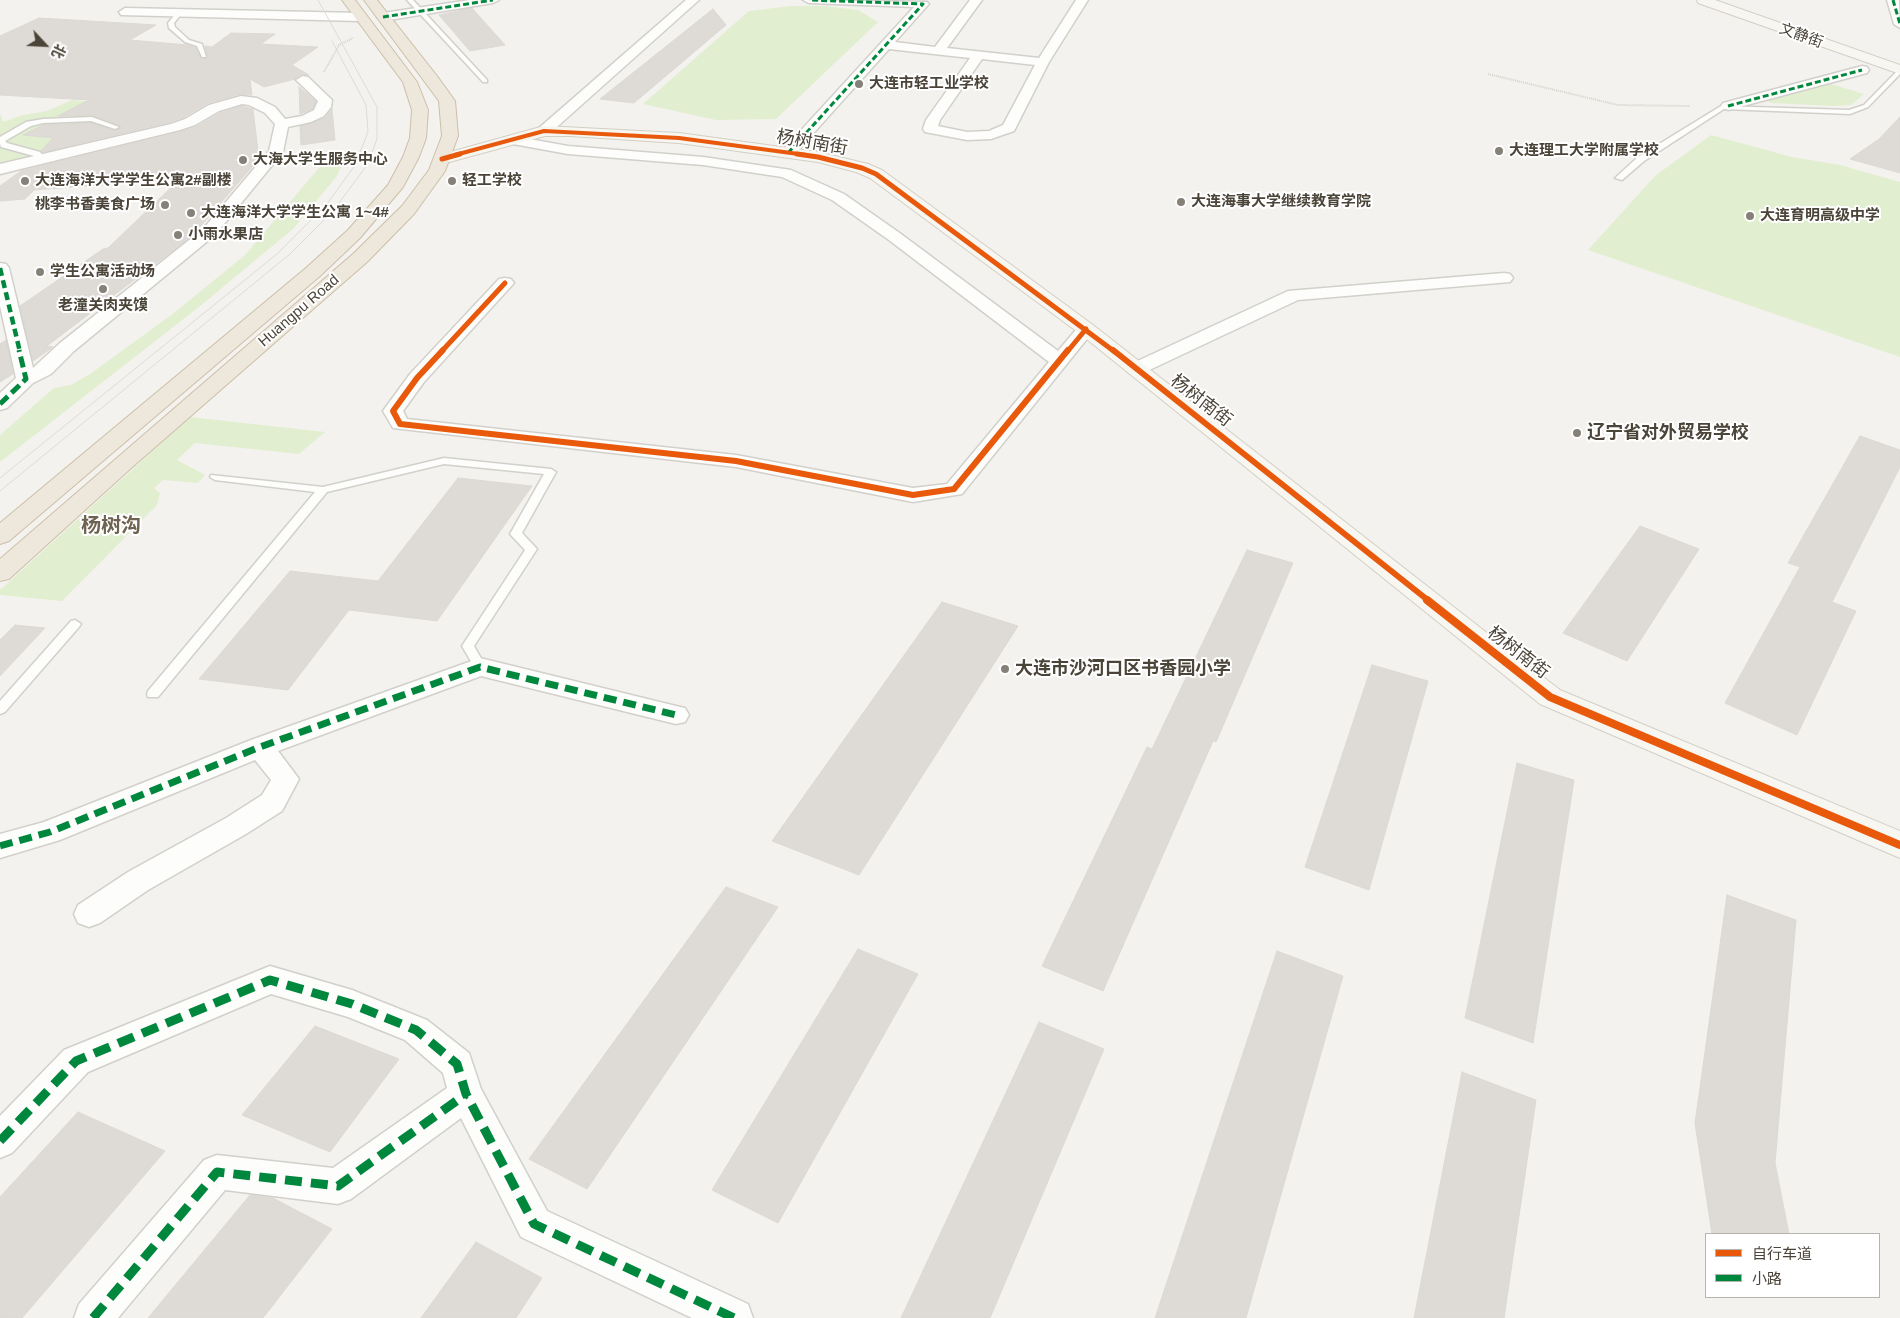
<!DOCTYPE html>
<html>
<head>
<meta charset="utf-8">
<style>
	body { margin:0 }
	#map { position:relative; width:1900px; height:1318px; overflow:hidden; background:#f4f2ee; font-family:Helvetica,"Noto Sans SC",sans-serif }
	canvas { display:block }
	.legend { position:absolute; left:1705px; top:1233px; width:175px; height:65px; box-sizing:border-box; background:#fff; border:1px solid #b7b4b0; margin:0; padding:6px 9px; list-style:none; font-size:15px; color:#4b4439 }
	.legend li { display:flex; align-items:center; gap:10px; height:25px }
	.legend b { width:25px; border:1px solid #b7b4b0 }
	.north { position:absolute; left:20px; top:20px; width:50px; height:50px; -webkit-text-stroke:4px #fff; paint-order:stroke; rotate:115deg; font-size:14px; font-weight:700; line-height:20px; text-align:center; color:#4b4439 }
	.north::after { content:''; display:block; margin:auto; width:18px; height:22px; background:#4b4439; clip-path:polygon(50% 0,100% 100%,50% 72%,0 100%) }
</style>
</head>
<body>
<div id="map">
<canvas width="1900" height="1318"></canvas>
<ul class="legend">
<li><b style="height:6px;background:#e8590c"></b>自行车道</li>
<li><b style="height:6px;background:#00873e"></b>小路</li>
</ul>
<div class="north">北</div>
</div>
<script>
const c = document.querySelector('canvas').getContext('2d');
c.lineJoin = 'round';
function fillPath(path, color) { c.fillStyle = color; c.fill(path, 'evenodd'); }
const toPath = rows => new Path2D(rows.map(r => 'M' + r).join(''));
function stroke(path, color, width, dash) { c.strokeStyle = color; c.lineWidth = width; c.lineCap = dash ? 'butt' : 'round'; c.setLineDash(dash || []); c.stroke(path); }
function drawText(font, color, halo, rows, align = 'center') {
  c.font = font + ' Helvetica,"Noto Sans SC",sans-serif'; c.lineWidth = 4; c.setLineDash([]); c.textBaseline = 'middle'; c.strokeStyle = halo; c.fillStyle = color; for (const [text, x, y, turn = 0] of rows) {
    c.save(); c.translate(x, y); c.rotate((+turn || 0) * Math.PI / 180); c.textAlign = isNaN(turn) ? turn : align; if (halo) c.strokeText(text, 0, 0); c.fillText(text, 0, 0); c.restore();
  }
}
const green = toPath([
	[791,6,824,6,858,10,878,22,776,119,716,120,643,104,749,11],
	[1825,82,1864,94,1851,105,1834,106,1771,103,1766,100],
	[72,100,163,107,162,118,167,123,0,163,0,114,3,122,23,115,47,111],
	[1711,135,1792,157,1840,165,1900,182,1900,357,1588,250,1655,176],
	[331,158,345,158,337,176,293,229,199,307,0,462,0,435,54,388,71,385,90,374,174,313,245,255,324,162],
	[190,417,325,432,299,454,195,443,177,460,205,475,198,483,163,480,154,488,160,493,157,505,62,601,0,595,0,590]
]);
const building = toPath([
	[472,8,505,45,470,51,439,15,472,8],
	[713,9,726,25,634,103,600,99,713,9],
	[39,18,156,25,130,40,188,45,196,48,202,59,208,58,205,46,212,47,231,33,275,34,261,44,318,47,292,65,309,75,302,74,295,79,264,87,250,79,252,95,240,94,208,103,184,117,170,122,43,152,41,151,53,138,23,135,43,125,91,123,114,131,121,128,120,125,93,115,58,116,89,100,0,95,0,36,39,18],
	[299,87,316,101,313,109,300,114,299,87],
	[242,106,253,109,259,159,192,236,47,346,53,347,33,361,20,306,103,249,108,248,180,179,34,190,25,199,0,201,0,186,21,171,180,132,196,127,220,113,242,106],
	[332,109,335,140,301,145,300,126,325,118,332,109],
	[1900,117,1900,173,1850,159,1879,139,1900,117],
	[6,340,13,374,0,382,0,344,6,340],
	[1860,436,1900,450,1900,467,1832,602,1856,611,1797,735,1725,703,1800,567,1788,563,1860,436],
	[458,478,532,486,437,621,349,610,288,690,199,679,290,571,378,581,458,478],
	[1640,526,1699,549,1627,661,1563,633,1640,526],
	[1247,550,1293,563,1216,742,1213,741,1103,991,1042,966,1147,747,1152,749,1247,550],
	[942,602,1018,626,859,875,772,841,942,602],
	[15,625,45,628,0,676,0,640,15,625],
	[1372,665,1428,681,1369,890,1305,867,1372,665],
	[1517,763,1574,780,1533,1043,1465,1018,1517,763],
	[726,887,778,907,587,1189,529,1159,726,887],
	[1727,895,1796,920,1775,1163,1789,1234,1712,1234,1695,1123,1727,895],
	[858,949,918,974,778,1223,712,1190,858,949],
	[1277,951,1343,976,1246,1318,1155,1318,1277,951],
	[1039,1022,1104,1049,990,1318,901,1318,1039,1022],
	[315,1026,399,1059,330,1152,242,1115,315,1026],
	[1462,1072,1536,1100,1504,1318,1414,1318,1462,1072],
	[78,1112,165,1151,22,1318,0,1318,0,1197,78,1112],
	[250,1195,273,1198,332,1229,263,1318,148,1318,250,1195],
	[476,1242,542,1278,516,1318,421,1318,476,1242]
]);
const path = toPath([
	[324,72,339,45,353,38],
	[1488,74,1618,105,1690,106]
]);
const lane = toPath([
	[407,0,413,0,487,80,487,82,483,82,407,0],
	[177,12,182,13,174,23,175,27,189,40,202,44,206,57,202,57,197,46,185,42,169,28,168,23,177,12],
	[1900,68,1900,74,1868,107,1850,114,1724,109,1644,161,1622,180,1615,178,1638,157,1721,106,1849,110,1864,105,1900,68],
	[92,117,119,127,115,129,91,121,43,123,31,126,5,141,7,143,40,152,46,159,42,161,34,156,1,147,0,144,0,137,26,122,43,119,92,117],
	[444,458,551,469,556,472,522,533,537,549,474,646,486,667,484,670,476,670,462,646,525,550,510,534,544,474,444,464,327,492,158,697,148,697,147,694,148,691,315,492,215,480,210,477,211,475,323,487,444,458],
	[75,620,81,624,79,627,5,712,0,714,0,701,71,621,75,620]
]);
const street = toPath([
	[470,0,499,0,493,3,383,21,377,17,383,13,470,0],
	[686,0,699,0,549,134,539,134,537,131,539,128,686,0],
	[803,0,927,2,929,4,927,6,895,42,935,47,970,0,982,0,947,48,1039,58,1076,0,1088,0,1049,62,1014,131,991,139,967,140,925,132,923,129,926,120,970,58,889,49,793,156,788,157,783,156,781,153,783,150,914,7,809,3,803,0],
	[982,59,1035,65,1003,125,989,131,967,132,938,126,940,120,982,59],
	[1887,0,1899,0,1900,28,1894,24,1887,0],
	[125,8,360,13,366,17,360,21,121,15,119,12,125,8],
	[1862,66,1867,67,1869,70,1867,73,1728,110,1721,106,1723,103,1862,66],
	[303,76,308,77,332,100,331,107,324,116,311,122,288,127,283,152,215,235,74,351,51,374,33,383,7,408,0,410,0,393,16,378,0,306,0,263,6,264,9,268,33,368,60,343,203,229,269,151,275,124,265,113,249,105,242,104,219,111,195,125,180,130,0,174,0,164,171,124,185,119,209,105,241,96,257,98,275,107,285,119,302,116,314,110,318,101,296,80,303,76],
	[518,137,568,146,703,157,791,170,844,194,901,234,1058,351,1080,325,1086,324,1092,325,1095,329,962,494,913,502,736,467,393,428,383,411,410,374,499,279,505,278,511,279,514,283,424,382,403,411,407,419,736,455,913,488,947,484,1049,362,889,240,832,200,782,177,703,165,568,154,513,144,511,141,513,138,518,137],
	[1504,273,1510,274,1513,278,1510,282,1298,300,1143,373,1136,375,1129,373,1126,369,1129,365,1288,291,1504,273],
	[480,658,676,706,685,708,689,715,685,722,676,724,481,676,278,751,299,779,282,811,246,834,148,890,100,923,89,927,78,923,74,914,78,905,128,872,226,818,262,795,271,780,255,760,60,840,0,858,0,834,44,822,251,740,480,658],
	[270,966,352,990,427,1020,469,1053,481,1089,547,1211,748,1304,753,1318,692,1318,521,1237,461,1118,351,1199,338,1204,225,1190,118,1318,74,1318,79,1304,204,1160,217,1155,333,1168,447,1088,443,1073,405,1040,348,1017,271,994,88,1072,12,1153,0,1158,0,1116,64,1050,270,966]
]);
const secondary = toPath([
	[1697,0,1715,0,1900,65,1900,74,1698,3,1697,0],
	[544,126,679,133,818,152,868,164,882,170,1093,325,1560,690,1900,831,1900,858,1540,704,1079,333,870,178,856,172,818,162,679,143,570,136,545,136,442,164,436,162,434,159,436,156,544,126]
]);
const highway = toPath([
	[342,0,355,0,417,82,428,110,426,138,419,157,403,187,360,238,320,276,9,541,0,544,0,523,306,268,348,230,388,185,403,157,410,138,412,110,403,82,342,0],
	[364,0,377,0,437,76,455,101,458,136,445,171,414,214,367,262,130,469,9,579,0,581,0,559,353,254,402,206,429,170,442,136,439,101,364,0]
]);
const tram = toPath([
	[0,478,277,254,327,204,355,165,368,132,366,105,332,41],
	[0,491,290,254,333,211,367,165,377,139,377,107,318,0]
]);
const quietFar4 = toPath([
	[1893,0,1900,24],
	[383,17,493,0],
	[1728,106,1862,70],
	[788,153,923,4,809,0]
]);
const quietFar3 = toPath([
	[0,268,20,352]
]);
const quietFar2 = toPath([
	[0,404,26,379,19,350]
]);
const quietFar1 = toPath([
	[0,846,50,832,260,747,480,667,676,715]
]);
const quiet = toPath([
	[0,1141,76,1061,270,980,352,1004,416,1030,457,1064,466,1094,534,1224,734,1318],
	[93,1318,217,1172,338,1186,466,1094]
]);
const cyclewayFar3 = toPath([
	[455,155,544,131,679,138,806,155]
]);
const cyclewayFar2 = toPath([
	[797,154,818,157,862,168,876,174,1115,352],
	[442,159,460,154],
	[441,352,505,283],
	[1067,352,1086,329]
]);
const cyclewayFar1 = toPath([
	[443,350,417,378,393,411,400,424,736,461,913,495,954,489,1068,350],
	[1113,350,1429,601]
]);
const cycleway = toPath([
	[1427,600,1550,697,1900,845]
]);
const markers = [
	[859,84,5,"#868178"],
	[1499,151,5,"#868178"],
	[243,160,5,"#868178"],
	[25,181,5,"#868178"],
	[452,181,5,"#868178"],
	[1181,202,5,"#868178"],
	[165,205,5,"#868178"],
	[191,213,5,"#868178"],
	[1750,216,5,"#868178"],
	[178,235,5,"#868178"],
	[40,272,5,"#868178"],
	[103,289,5,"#868178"],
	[1577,433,5,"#868178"],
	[1005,669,5,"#868178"]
];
const farStreetnames = [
	["文静街",1801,36,20],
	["Huangpu Road",299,311,-41]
];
const farPoinames = [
	["大连市轻工业学校",869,84],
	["大连理工大学附属学校",1509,151],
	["大海大学生服务中心",253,160],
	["大连海洋大学学生公寓2#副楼",35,181],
	["轻工学校",462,181],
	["大连海事大学继续教育学院",1191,202],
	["桃李书香美食广场",155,205,"right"],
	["大连海洋大学学生公寓 1~4#",201,213],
	["大连育明高级中学",1760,216],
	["小雨水果店",188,235],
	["学生公寓活动场",50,272],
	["老潼关肉夹馍",103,306,"center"]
];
const streetNames = [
	["杨树南街",812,143,10],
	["杨树南街",1201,401,38],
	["杨树南街",1518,653,38]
];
const poiNames = [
	["辽宁省对外贸易学校",1587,433],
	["大连市沙河口区书香园小学",1015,669]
];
const quarterNames = [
	["杨树沟",111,526]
];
fillPath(green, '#e1eecf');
fillPath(building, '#dedbd6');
stroke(building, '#dcd9d4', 1);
stroke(lane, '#d2d0cb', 3);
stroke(street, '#d2d0cb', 3);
stroke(secondary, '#d3cfc5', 2);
stroke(highway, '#ccbfa9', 2);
stroke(path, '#d3d2cc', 2, [1, 1]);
fillPath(lane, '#fdfdfc');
fillPath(street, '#fdfdfc');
fillPath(secondary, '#f7f6f1');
fillPath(highway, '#ede8db');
stroke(tram, '#dbdbda', 1);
stroke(quietFar4, '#00873e', 3, [6, 3]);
stroke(quietFar3, '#00873e', 4.5, [8, 4.5]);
stroke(quietFar2, '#00873e', 5, [11, 5]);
stroke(quietFar1, '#00873e', 7, [13, 7]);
stroke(quiet, '#00873e', 9, [17, 9]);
stroke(cyclewayFar3, '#e8590c', 4);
stroke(cyclewayFar2, '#e8590c', 5);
stroke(cyclewayFar1, '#e8590c', 6);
stroke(cycleway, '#e8590c', 8);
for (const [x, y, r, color] of markers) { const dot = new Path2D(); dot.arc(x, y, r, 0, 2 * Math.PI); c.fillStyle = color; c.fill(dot); stroke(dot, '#fff', 2); }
drawText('15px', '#4b4439', '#fff', farStreetnames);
drawText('bold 15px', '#4b4439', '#fff', farPoinames, 'left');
drawText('18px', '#4b4439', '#fff', streetNames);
drawText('bold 18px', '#4b4439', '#fff', poiNames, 'left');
drawText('bold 20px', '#6e6250', '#fff', quarterNames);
</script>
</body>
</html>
